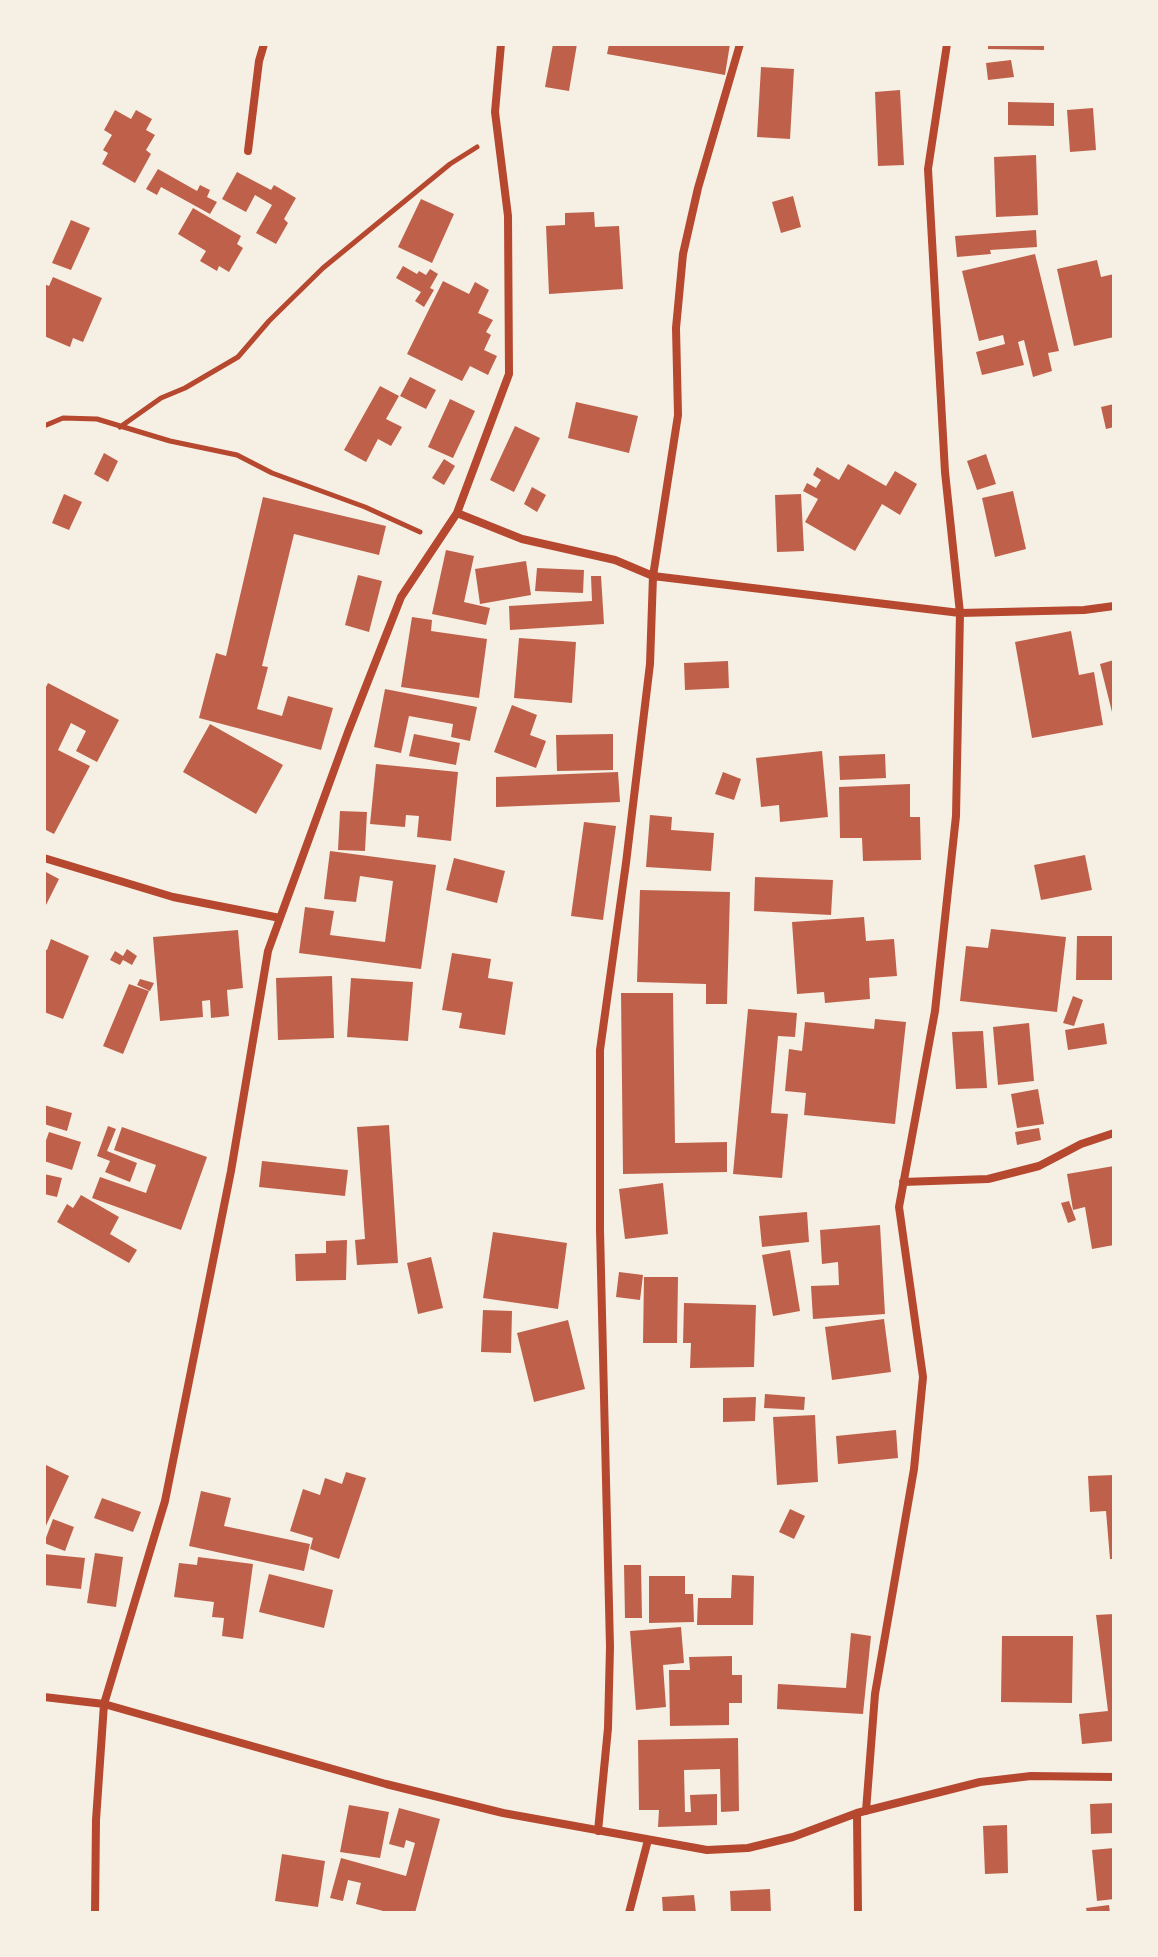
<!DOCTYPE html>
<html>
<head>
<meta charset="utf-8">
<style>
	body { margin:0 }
	#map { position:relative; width:1158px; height:1957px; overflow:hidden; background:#f6efe4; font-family:"Exo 2",sans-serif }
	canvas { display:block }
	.frame { position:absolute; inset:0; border:46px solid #f6efe4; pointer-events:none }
</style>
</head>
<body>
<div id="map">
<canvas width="1158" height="1957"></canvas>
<div class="frame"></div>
</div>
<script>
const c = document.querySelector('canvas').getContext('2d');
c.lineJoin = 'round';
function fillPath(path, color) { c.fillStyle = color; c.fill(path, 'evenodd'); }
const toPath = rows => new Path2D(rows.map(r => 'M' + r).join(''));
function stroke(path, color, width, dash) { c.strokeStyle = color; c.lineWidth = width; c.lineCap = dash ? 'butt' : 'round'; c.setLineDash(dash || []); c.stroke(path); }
const building = toPath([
	[553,44,577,44,569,91,545,87],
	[609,44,730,44,725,75,607,54],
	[988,44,1044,44,1044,50,988,49],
	[1011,60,1014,77,988,80,986,63],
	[761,67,794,69,790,139,757,137],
	[900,90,904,165,878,166,875,92],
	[1008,102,1054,103,1054,126,1008,125],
	[1093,108,1096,150,1070,152,1067,110],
	[115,110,131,119,136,110,152,119,146,130,155,135,146,150,151,154,135,183,102,164,108,153,103,150,112,135,104,130],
	[1036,155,1038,215,996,217,994,157],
	[158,169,197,191,200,185,210,190,207,197,217,202,210,214,161,187,157,195,146,189],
	[237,172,271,190,274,185,296,198,284,219,288,223,276,244,256,233,272,205,255,195,246,212,222,199],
	[793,196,801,227,781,233,772,202],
	[421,199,454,214,432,263,398,247],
	[193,208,241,236,237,244,243,248,229,272,219,266,217,271,200,261,206,251,178,234],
	[594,212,595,227,619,226,623,289,549,294,546,226,565,225,565,213],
	[71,220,90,228,71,270,52,263],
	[1036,230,1037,247,990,250,991,254,957,257,955,236],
	[1035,254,1059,351,1048,353,1052,371,1033,377,1024,340,1018,342,1024,365,982,375,976,352,1005,344,1003,335,979,341,962,271],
	[1097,260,1101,277,1114,274,1114,337,1074,346,1057,269],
	[403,266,417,274,419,271,426,275,430,269,438,274,430,288,434,290,424,307,415,301,421,292,396,278],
	[53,277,102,298,83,342,73,338,70,347,44,336,44,284,49,286],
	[443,281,469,294,475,282,489,290,478,313,493,320,486,332,491,335,484,350,497,356,488,375,470,366,462,381,407,354],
	[410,377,436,390,426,409,400,396],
	[380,386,399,396,386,419,402,427,391,446,378,439,366,462,344,450],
	[450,399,475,411,453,458,428,447],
	[576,402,638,416,629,453,568,438],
	[1114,404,1114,427,1106,429,1101,407],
	[515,426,540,438,514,492,490,480],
	[104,453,118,461,108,482,94,474],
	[986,454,996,484,977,490,967,461],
	[444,459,455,466,444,485,432,478],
	[848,464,886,486,895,471,917,484,900,515,882,504,855,551,805,522,818,499,803,491,807,483,816,488,821,480,813,475,817,467,839,480],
	[532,487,546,495,537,512,524,504],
	[1013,491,1026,549,995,557,982,498],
	[64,494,82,502,69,530,52,523],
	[801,494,804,551,777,552,775,495],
	[263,497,386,526,379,555,294,534,262,666,268,667,257,709,282,716,288,696,333,708,321,750,199,718,216,653,226,656],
	[446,550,474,556,464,602,490,608,486,625,432,614],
	[526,561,531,595,480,604,475,569],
	[537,568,584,570,583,593,535,591],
	[358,575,382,581,369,632,345,625],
	[591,576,601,576,604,624,510,630,509,606,592,601],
	[412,617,432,620,431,631,487,639,479,698,401,687],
	[1071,631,1079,675,1094,672,1103,725,1032,738,1015,642],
	[519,638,576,642,572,703,514,698],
	[1114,660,1114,716,1113,716,1100,664],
	[728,661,729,688,685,690,684,663],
	[48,683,119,720,97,762,76,751,86,731,71,723,58,750,90,766,54,834,44,829,44,691],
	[385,689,477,707,470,741,451,737,453,724,409,716,401,753,374,747],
	[512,705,537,715,530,735,546,741,536,768,494,752],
	[210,724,283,765,256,814,183,772],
	[414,734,460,743,456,765,409,756],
	[613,734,613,770,557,771,556,735],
	[822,751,828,817,780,822,779,805,761,807,756,758],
	[885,754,886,778,840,780,839,756],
	[376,764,458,772,451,841,417,837,419,816,406,815,405,827,370,824],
	[618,772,620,802,496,807,496,777],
	[723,772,741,779,734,800,715,794],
	[910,784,910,817,920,817,921,860,863,861,862,838,840,838,839,787],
	[340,811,367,812,365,851,338,850],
	[650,815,672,817,671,830,714,833,711,871,646,867],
	[584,822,616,826,603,920,571,916],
	[330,851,436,865,421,969,299,953,305,907,334,911,330,935,385,942,393,881,360,876,356,902,324,899],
	[1085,855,1092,890,1041,900,1034,865],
	[454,858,505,871,497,903,446,890],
	[44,871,59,879,44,909],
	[755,877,833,880,831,915,754,911],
	[640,890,730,892,727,1004,706,1004,706,984,637,982],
	[864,917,866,941,894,939,897,976,869,978,870,999,825,1003,824,992,797,994,792,922],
	[991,929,1066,937,1057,1012,960,1001,966,946,988,948],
	[238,930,243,988,227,990,229,1016,211,1018,210,1000,202,1001,203,1017,160,1021,153,937],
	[1077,936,1114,936,1114,980,1076,980],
	[51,939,89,956,63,1019,44,1012,44,949,47,950],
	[127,949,137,956,132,965,123,960,120,965,110,960,115,951,123,956],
	[452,953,491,959,488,978,513,982,505,1035,459,1028,462,1013,442,1010],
	[332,976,334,1038,278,1040,276,978],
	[351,978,413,982,408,1041,347,1037],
	[140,979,154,983,150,991,137,985],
	[129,984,149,991,123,1054,103,1046],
	[621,993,673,993,675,1143,727,1142,727,1172,623,1174],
	[1073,996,1083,1000,1074,1026,1063,1023],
	[748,1009,797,1013,795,1037,778,1036,771,1113,788,1114,782,1178,733,1174],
	[875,1019,906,1022,895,1124,804,1115,806,1093,785,1091,789,1049,802,1051,805,1022,874,1029],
	[1029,1023,1034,1081,998,1085,993,1027],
	[1104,1023,1107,1044,1068,1050,1065,1030],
	[983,1031,987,1088,956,1089,952,1032],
	[1038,1089,1044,1124,1017,1128,1011,1094],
	[44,1105,72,1113,67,1131,44,1124],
	[389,1125,398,1263,357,1265,355,1240,365,1239,357,1127],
	[108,1126,116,1129,107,1151,137,1163,130,1182,105,1172,110,1161,97,1156],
	[122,1127,207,1157,181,1230,92,1198,100,1177,146,1193,156,1165,114,1150],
	[1039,1128,1041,1140,1017,1145,1015,1132],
	[49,1132,81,1142,72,1170,44,1161,44,1146],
	[262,1161,348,1170,345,1196,259,1187],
	[1114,1166,1114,1245,1092,1249,1085,1207,1073,1210,1067,1174],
	[44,1174,62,1178,57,1197,44,1194],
	[663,1183,668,1234,625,1239,619,1189],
	[81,1195,119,1217,110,1234,137,1250,129,1263,57,1222,67,1204,73,1208],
	[1069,1201,1076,1220,1068,1223,1061,1203],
	[807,1212,809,1242,762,1247,759,1216],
	[880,1225,885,1314,813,1319,811,1286,839,1285,838,1262,822,1264,820,1230],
	[493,1232,567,1243,558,1309,483,1298],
	[347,1240,346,1280,296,1281,295,1254,326,1253,326,1241],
	[790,1250,800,1311,773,1316,762,1255],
	[431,1257,443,1308,418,1314,407,1263],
	[619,1272,643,1275,640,1300,616,1297],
	[644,1277,678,1277,677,1343,643,1343],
	[684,1303,756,1305,754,1367,690,1368,691,1343,683,1343],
	[483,1310,512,1311,511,1353,481,1352],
	[884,1319,891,1372,832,1380,825,1327],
	[568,1320,585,1389,534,1402,517,1333],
	[765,1394,805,1397,804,1410,764,1408],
	[756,1397,755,1421,723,1422,723,1398],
	[815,1415,818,1482,777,1485,773,1417],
	[896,1430,898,1458,838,1464,836,1436],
	[46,1465,69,1476,44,1530,44,1470],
	[346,1472,366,1478,339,1559,310,1549,313,1538,290,1531,303,1489,320,1495,325,1478,342,1484],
	[1114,1475,1114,1559,1110,1559,1106,1511,1090,1512,1088,1476],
	[201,1491,231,1498,224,1526,310,1544,304,1571,189,1546],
	[102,1498,141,1512,133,1532,94,1518],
	[790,1509,805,1516,794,1539,779,1532],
	[53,1519,74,1527,65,1551,44,1543],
	[95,1553,123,1557,116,1607,87,1603],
	[44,1554,85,1558,81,1589,44,1585],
	[198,1557,253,1564,243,1639,222,1636,224,1618,212,1617,214,1602,174,1597,179,1563,197,1565],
	[624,1565,641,1565,642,1618,625,1618],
	[269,1574,333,1590,324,1628,259,1612],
	[732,1575,754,1576,753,1625,697,1625,698,1598,731,1598],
	[649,1576,685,1576,685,1594,693,1594,694,1622,649,1623],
	[1114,1614,1114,1741,1082,1744,1079,1714,1108,1711,1096,1615],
	[681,1627,684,1663,663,1665,666,1707,636,1710,630,1631],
	[851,1633,871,1636,863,1714,777,1709,778,1684,846,1688],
	[1002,1636,1073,1636,1072,1703,1001,1702],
	[732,1656,732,1675,742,1675,742,1703,729,1703,729,1725,670,1726,669,1670,690,1670,689,1657],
	[738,1738,739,1811,721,1812,720,1769,684,1770,685,1812,691,1812,690,1795,717,1794,717,1825,658,1827,659,1810,639,1810,638,1740],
	[1114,1803,1114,1833,1091,1834,1090,1804],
	[349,1805,389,1812,380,1858,340,1852],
	[399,1808,440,1819,415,1913,391,1913,356,1904,361,1883,348,1880,343,1901,330,1898,341,1858,406,1876,415,1843,406,1840,404,1848,389,1844],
	[1007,1825,1008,1873,985,1874,983,1826],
	[1114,1848,1114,1899,1097,1901,1092,1850],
	[282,1854,325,1861,318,1907,275,1901],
	[770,1889,771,1913,731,1913,730,1891],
	[694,1895,696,1913,663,1913,662,1897],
	[1109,1905,1110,1913,1087,1913,1086,1908]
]);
const path = toPath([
	[44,426,63,418,97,419,170,441,237,455,272,473,365,507,420,532],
	[120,427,161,398,185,388,238,357,269,321,323,268,450,164,477,147]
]);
const minor = toPath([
	[248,151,259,61,264,44],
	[457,513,522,539,615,560,653,576,960,613,1084,610,1114,606],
	[44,858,173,897,280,918],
	[903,1182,988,1179,1039,1166,1081,1144,1114,1133],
	[44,1697,104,1704,386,1784,503,1813,707,1850,748,1848,793,1837,857,1813,980,1782,1031,1776,1114,1777],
	[866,1811,875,1694,914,1469,923,1377,899,1207,935,1011,956,816,960,613,945,472,928,169,947,44],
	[857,1813,858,1913],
	[598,1831,608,1728,610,1647,600,1230,600,1050,626,863,650,664,653,576,678,415,676,328,683,254,698,188,740,44],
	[95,1913,96,1820,104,1704,165,1501,231,1171,268,951,348,732,401,597,457,513,509,374,508,216,495,112,501,44],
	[629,1913,648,1840]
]);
fillPath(building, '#bf614a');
stroke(path, '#b5482f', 5);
stroke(minor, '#b5482f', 8);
</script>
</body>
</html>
